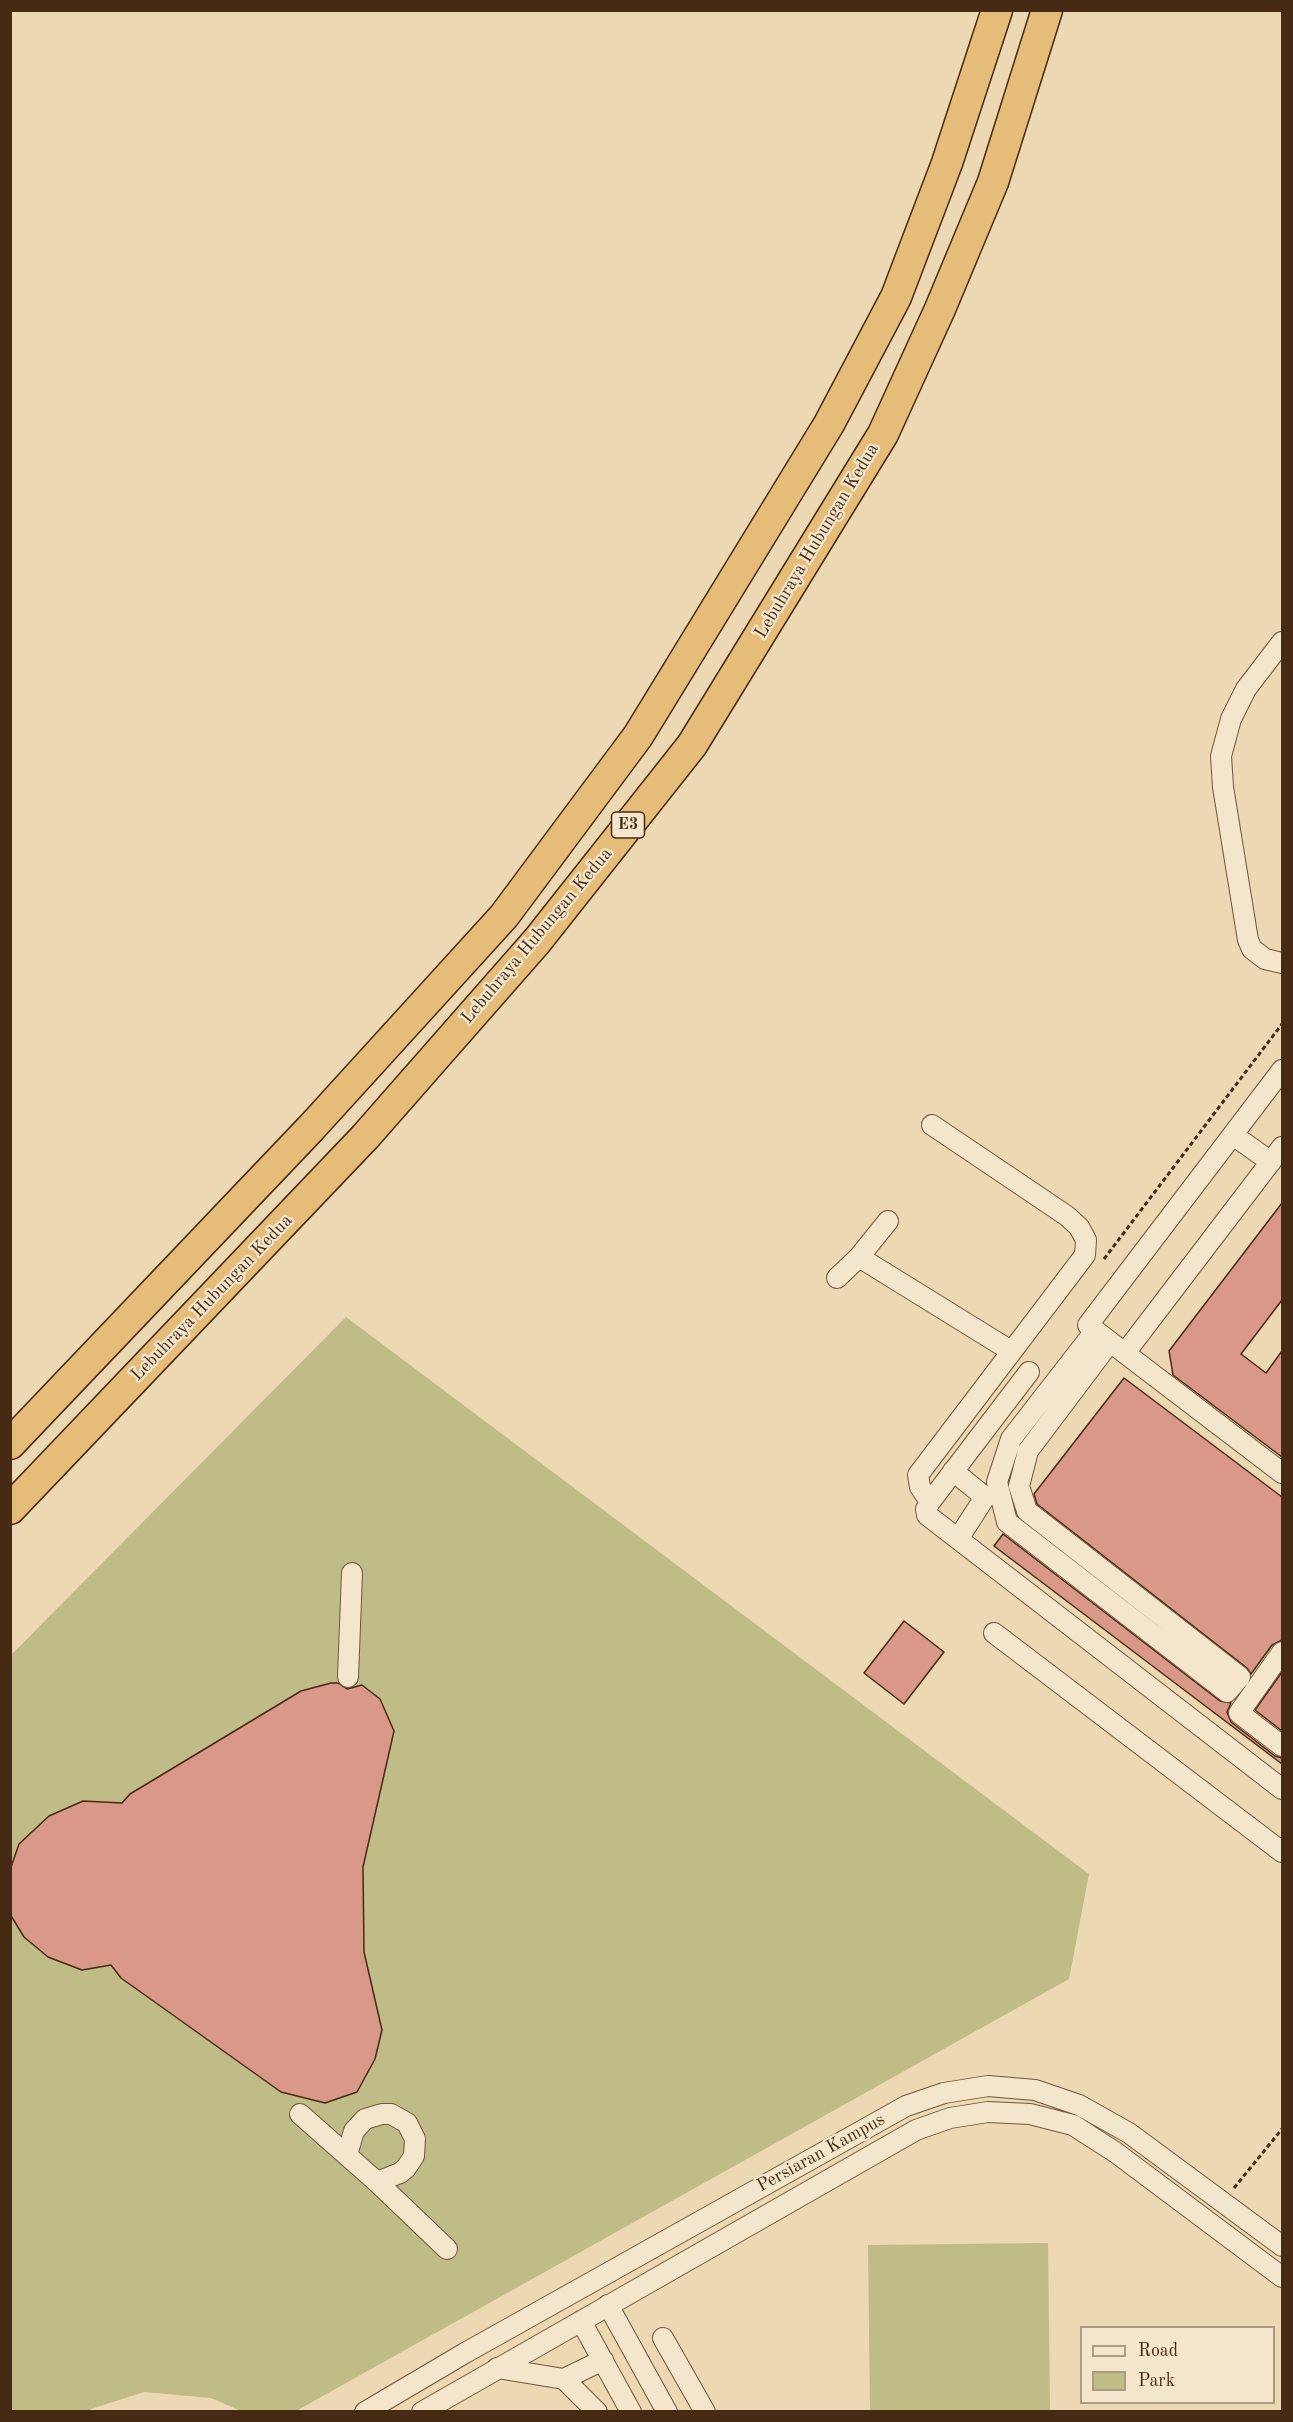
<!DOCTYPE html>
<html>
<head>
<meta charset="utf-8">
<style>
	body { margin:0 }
	#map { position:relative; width:1293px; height:2422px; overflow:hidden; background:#ecd8b2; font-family:"Old Standard TT",serif }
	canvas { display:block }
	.frame { position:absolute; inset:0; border:12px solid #472a14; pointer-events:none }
	.legend { position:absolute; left:1080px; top:2326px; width:195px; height:78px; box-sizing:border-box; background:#f3e6cd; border:2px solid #ae9b83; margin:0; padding:8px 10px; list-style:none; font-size:18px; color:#472a14 }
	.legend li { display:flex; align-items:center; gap:12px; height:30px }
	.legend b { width:30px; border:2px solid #ae9b83 }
</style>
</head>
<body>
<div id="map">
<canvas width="1293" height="2422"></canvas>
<div class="frame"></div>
<ul class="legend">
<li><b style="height:8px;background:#f3e6cd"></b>Road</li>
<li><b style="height:16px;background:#c0bc87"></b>Park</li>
</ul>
</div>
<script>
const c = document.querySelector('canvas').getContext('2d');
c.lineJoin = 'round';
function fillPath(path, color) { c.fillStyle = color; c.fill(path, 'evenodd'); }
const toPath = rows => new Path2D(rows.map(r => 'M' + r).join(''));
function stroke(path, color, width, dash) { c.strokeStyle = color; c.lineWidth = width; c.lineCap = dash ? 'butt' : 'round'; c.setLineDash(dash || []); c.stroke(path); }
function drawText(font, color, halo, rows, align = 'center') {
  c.font = font + ' "Old Standard TT",serif'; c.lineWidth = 4.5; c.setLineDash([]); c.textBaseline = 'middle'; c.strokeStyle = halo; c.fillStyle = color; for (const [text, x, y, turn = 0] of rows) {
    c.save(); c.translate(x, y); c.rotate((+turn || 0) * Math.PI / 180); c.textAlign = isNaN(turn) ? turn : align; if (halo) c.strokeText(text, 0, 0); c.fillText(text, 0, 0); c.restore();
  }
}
const green = toPath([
	[346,1317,1089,1874,1069,1979,296,2411,241,2411,211,2398,144,2392,91,2409,89,2411,11,2412,11,1655],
	[1048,2243,1050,2411,870,2411,868,2245]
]);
const building = toPath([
	[1282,1203,1282,1300,1241,1354,1266,1373,1282,1351,1282,1457,1173,1375,1169,1351,1282,1203],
	[1124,1378,1282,1497,1282,1640,1272,1645,1251,1674,1247,1668,1037,1504,1034,1494,1124,1378],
	[1003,1534,1220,1701,1231,1703,1227,1712,1231,1722,1275,1756,1282,1758,1282,1764,994,1546,1003,1534],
	[904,1621,944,1652,904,1704,864,1673,904,1621],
	[1282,1672,1282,1731,1255,1710,1282,1672],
	[331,1683,338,1683,347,1689,362,1685,380,1699,394,1731,363,1867,364,1952,382,2030,375,2059,357,2092,325,2103,281,2092,121,1978,111,1965,82,1970,48,1957,24,1937,10,1914,10,1870,19,1844,49,1816,83,1801,122,1803,130,1794,301,1691,331,1683]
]);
const path = toPath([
	[1104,1259,1282,1024],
	[1234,2188,1282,2129]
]);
const minor = toPath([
	[1282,642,1246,689,1231,719,1221,756,1223,787,1248,940,1252,949,1265,959,1282,963],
	[1282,1070,1088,1325,1282,1473],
	[1233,1135,1271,1162],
	[859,1257,1011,1351],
	[837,1278,859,1257,888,1221],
	[1095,1331,1011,1439,997,1482,1007,1522,1227,1692,1240,1677,1027,1511,1019,1486,1028,1451,1110,1342],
	[1125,1353,1282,1147],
	[1029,1372,930,1502,926,1509,927,1515,1282,1789],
	[953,1471,985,1497,958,1539],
	[930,1502,920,1487,918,1475,1085,1255,1086,1240,1079,1227,1067,1216,932,1125],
	[994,1633,1282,1852],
	[1282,1652,1239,1713,1282,1746],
	[348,1677,352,1573],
	[300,2114,377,2182,447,2249],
	[347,2155,354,2131,365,2119,382,2114,391,2114,407,2123,415,2139,414,2156,406,2168,400,2173,377,2182],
	[608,2305,667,2412],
	[581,2321,631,2412],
	[663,2338,705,2412],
	[497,2368,564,2379,597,2412],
	[564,2379,603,2360],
	[365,2412,465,2353,906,2106,944,2093,988,2086,1035,2090,1079,2105,1129,2133,1282,2246],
	[422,2412,916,2130,950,2118,988,2112,1030,2114,1073,2125,1115,2152,1282,2277]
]);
const highway = toPath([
	[10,1444,311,1128,504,916,638,736,829,424,896,297,947,163,997,10],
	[10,1509,365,1137,537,941,692,745,883,434,940,309,993,182,1047,10]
]);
const shields = [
	[628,825,33]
];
const shieldNames = [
	["E3",628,825]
];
const streetNames = [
	["Lebuhraya Hubungan Kedua",817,541,-59],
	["Lebuhraya Hubungan Kedua",537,936,-50],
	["Lebuhraya Hubungan Kedua",212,1298,-46],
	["Persiaran Kampus",821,2153,-29]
];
fillPath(green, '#c0bc87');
fillPath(building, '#d99888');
stroke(building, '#472a14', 1.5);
stroke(minor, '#70563c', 22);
stroke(highway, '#472a14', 33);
stroke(path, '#472a14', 3, [4.5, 3]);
stroke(minor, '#f3e6cd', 20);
stroke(highway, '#e6bc79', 30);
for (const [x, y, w] of shields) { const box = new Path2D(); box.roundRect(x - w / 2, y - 13, w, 26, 4.5); c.fillStyle = '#f3e6cd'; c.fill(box); stroke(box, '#472a14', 1.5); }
drawText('bold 16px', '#472a14', null, shieldNames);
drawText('18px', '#472a14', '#f3e6cd', streetNames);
</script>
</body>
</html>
